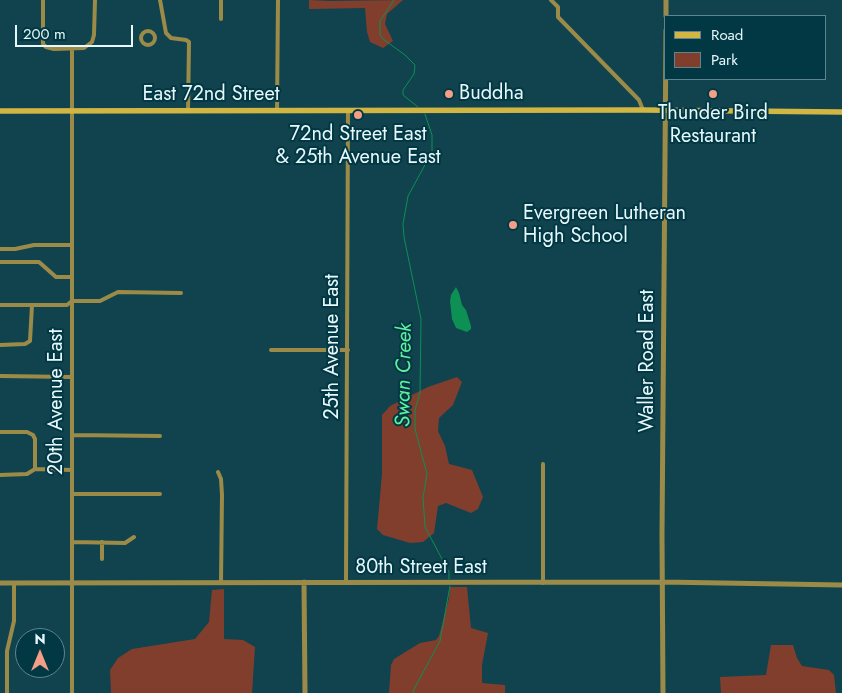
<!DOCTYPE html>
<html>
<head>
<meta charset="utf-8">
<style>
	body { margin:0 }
	#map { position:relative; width:842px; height:693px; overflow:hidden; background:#10434e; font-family:Jost,sans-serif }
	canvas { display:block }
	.legend { position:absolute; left:664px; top:15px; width:162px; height:65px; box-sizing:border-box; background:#023843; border:1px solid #5e858d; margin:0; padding:6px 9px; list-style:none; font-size:15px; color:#e7f8fc }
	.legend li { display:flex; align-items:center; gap:10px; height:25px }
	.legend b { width:25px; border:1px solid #5e858d }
	.north { position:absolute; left:15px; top:628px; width:50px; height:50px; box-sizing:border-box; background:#023843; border:1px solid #5e858d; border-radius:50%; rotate:0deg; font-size:14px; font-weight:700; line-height:20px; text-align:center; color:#e7f8fc }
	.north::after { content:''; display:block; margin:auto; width:18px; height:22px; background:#f49e88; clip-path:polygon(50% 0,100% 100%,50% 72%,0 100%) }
	.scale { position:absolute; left:15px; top:25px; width:118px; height:22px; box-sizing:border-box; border:2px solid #e7f8fc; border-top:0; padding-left:6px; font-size:15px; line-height:18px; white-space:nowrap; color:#e7f8fc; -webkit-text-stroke:4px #023843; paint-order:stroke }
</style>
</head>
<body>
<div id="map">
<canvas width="842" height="693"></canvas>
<ul class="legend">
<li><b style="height:6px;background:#d2b643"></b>Road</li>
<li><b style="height:14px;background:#823e2c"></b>Park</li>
</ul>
<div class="north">N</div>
<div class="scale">200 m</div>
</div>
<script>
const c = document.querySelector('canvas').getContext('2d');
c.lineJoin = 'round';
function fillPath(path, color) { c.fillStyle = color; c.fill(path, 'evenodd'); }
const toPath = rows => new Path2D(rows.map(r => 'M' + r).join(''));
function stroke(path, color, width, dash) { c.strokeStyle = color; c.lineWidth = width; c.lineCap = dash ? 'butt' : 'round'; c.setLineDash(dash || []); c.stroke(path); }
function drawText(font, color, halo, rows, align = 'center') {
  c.font = font + ' Jost,sans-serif'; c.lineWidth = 4; c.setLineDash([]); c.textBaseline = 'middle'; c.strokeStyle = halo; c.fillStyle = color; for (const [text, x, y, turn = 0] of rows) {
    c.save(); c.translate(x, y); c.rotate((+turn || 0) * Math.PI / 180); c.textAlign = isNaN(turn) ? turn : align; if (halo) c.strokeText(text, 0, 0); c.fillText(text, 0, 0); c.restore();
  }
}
const green = toPath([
	[309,0,330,1,403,0,387,14,385,24,393,41,383,48,370,42,367,32,365,8,309,9],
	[457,377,462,382,453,405,439,418,438,431,445,446,449,464,472,470,483,497,478,509,471,513,446,503,438,506,434,533,423,542,410,543,383,535,377,529,382,474,382,415,390,406,428,387],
	[450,587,467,587,471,628,488,633,482,665,482,683,505,685,505,693,389,693,391,665,394,659,420,643,436,640,439,636,449,598],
	[224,589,224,639,243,640,255,647,252,693,111,693,110,670,118,658,132,649,195,639,209,622,212,590],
	[771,645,793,645,797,658,802,666,829,670,834,675,836,693,721,693,720,677,766,675]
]);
const water = toPath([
	[456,287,459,293,462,305,466,310,471,326,471,329,467,332,456,328,452,319,450,301,451,295]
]);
const stream = toPath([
	[394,0,380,21,380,35,383,39,405,55,415,65,414,74,403,90,403,95,418,107],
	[425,114,432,135,432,152,408,196,403,224,404,237,421,319,420,393,415,410,415,429,427,474,423,497,425,527,449,572,449,579],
	[414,693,413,691,440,641,450,586]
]);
const minor = toPath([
	[43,0,43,44,46,47,54,49,84,48,92,42,94,35,95,0],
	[160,0,166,33,171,38,186,40,189,42,188,111],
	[551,0,558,7,558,17,639,100,643,110],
	[221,19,221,0],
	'141 38a7 7 0 1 1 14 0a7 7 0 1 1-14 0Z',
	[72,49,72,693],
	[277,111,278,0],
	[0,249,15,249,34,245,72,245],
	[0,262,39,262,56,277,72,277],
	[0,305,67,305,72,301,100,301,118,292,181,293],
	[0,345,25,344,30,341,32,305],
	[271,350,348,350],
	[0,376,72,377],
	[0,432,27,432,33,435,35,439,35,469],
	[72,435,160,436],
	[543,464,543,583],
	[218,472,221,479,222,495,221,582],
	[0,475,27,474,35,469,72,470],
	[72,494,160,494],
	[72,542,125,543,134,537],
	[102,542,102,559],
	[346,582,348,111],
	[7,693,7,651,14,621,14,583]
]);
const tertiary = toPath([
	[666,16,666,0],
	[304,582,305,693],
	[0,583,662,582,842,585],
	[663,693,662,535,666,30]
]);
const secondary = toPath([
	[0,111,643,110,842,112]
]);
const markers = [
	[449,94,5,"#f49e88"],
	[713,94,5,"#f49e88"],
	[358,115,5,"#f49e88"],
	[513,225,5,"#f49e88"]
];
const poiNames = [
	["Buddha",459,94],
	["Thunder Bird",713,114,"center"],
	["Restaurant",713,137,"center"],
	["72nd Street East",358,135,"center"],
	["& 25th Avenue East",358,158,"center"],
	["Evergreen Lutheran",523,214],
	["High School",523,237]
];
const streetNames = [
	["East 72nd Street",211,95],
	["25th Avenue East",333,347,-90],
	["Waller Road East",648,361,-90],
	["20th Avenue East",57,402,-90],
	["80th Street East",421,568]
];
const waterNames = [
	["Swan Creek",405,375,-89]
];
fillPath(green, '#823e2c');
fillPath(water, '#0c9053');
stroke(stream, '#0c9053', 1);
stroke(minor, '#9c8b48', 4);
stroke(tertiary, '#9c8b48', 5);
stroke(secondary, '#d2b643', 5.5);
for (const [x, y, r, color] of markers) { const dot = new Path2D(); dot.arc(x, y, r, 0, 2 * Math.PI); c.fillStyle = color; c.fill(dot); stroke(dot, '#023843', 2); }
drawText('20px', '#e7f8fc', '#023843', poiNames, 'left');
drawText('20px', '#e7f8fc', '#023843', streetNames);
drawText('italic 21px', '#60ef9d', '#023843', waterNames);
</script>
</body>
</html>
